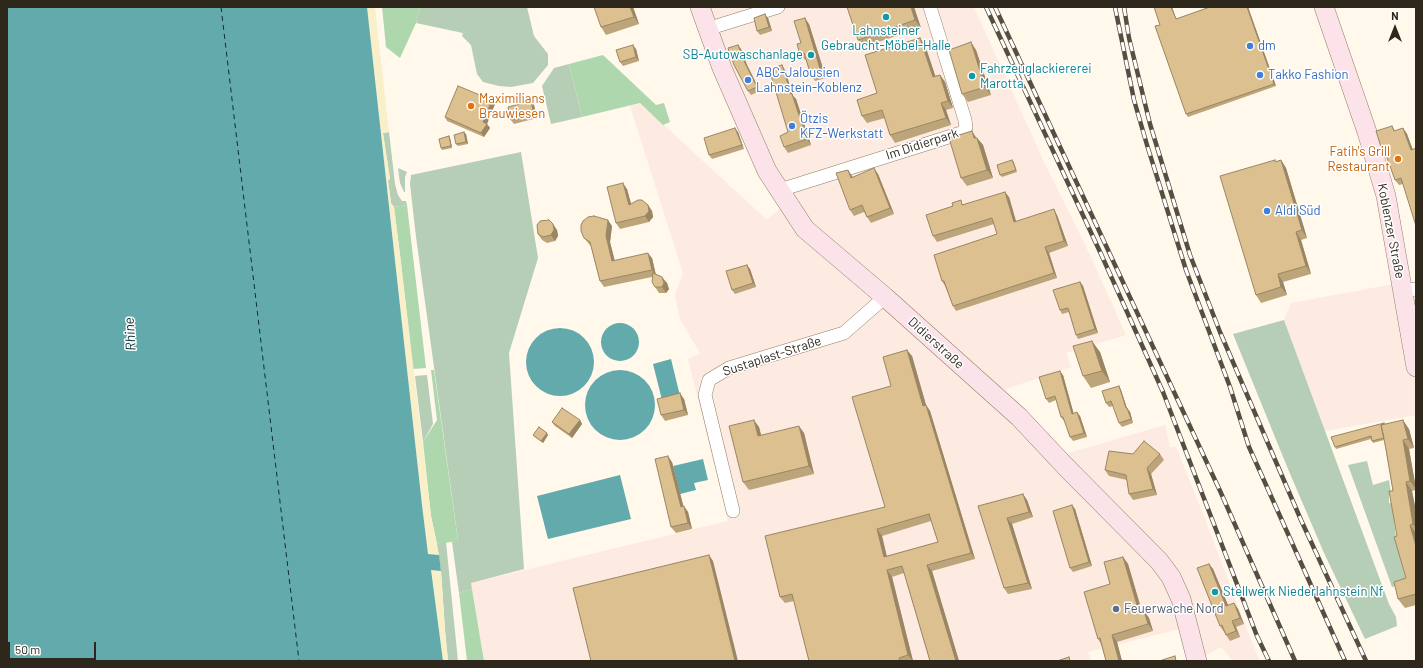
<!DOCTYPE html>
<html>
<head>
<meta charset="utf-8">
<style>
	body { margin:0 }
	#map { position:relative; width:1423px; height:668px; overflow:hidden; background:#fff8eb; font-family:Barlow,sans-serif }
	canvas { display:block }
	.frame { position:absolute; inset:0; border:8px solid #2e271c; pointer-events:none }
	.north { position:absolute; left:1375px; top:8px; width:40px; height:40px; -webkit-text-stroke:3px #fff; paint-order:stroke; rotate:0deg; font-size:11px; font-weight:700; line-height:16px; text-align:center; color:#2e271c }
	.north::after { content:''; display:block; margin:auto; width:14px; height:18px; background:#2e271c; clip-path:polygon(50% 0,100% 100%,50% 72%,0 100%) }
	.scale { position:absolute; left:8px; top:642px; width:88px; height:18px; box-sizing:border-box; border:2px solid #2e271c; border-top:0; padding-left:5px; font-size:12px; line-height:14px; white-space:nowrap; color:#2e271c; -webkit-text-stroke:3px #fff; paint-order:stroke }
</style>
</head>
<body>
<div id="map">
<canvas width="1423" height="668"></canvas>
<div class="frame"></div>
<div class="north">N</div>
<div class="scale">50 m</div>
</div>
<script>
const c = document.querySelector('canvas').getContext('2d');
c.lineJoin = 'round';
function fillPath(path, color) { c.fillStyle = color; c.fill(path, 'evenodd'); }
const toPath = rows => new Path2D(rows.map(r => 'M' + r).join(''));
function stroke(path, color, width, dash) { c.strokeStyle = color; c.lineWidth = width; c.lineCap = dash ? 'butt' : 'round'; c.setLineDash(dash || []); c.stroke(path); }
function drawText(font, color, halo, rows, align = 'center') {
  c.font = font + ' Barlow,sans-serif'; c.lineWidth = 3; c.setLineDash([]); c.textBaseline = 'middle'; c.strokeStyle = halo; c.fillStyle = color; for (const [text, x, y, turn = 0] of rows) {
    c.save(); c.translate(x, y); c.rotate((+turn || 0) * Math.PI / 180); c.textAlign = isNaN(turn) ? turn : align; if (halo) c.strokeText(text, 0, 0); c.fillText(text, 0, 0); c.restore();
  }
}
const industrial = toPath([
	[709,7,974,7,1044,162,1091,257,1126,335,1066,353,1071,367,1009,388,989,400,1056,466,1072,452,1165,425,1170,447,1176,447,1203,514,1249,635,1260,661,1233,661,1221,647,1206,655,1188,660,1179,629,1088,652,1091,661,484,661,471,583,728,521,688,359,700,353,680,319,675,295,683,273,630,106,640,103,767,220,790,199,728,66],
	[1389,285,1405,286,1416,332,1416,415,1325,431,1284,320,1291,303]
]);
const green = toPath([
	[420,7,527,7,534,36,548,54,548,65,533,83,511,87,499,86,483,82,477,74,471,45,462,36,463,33,416,23],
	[569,64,582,117,551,124,542,86,554,68],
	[389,132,395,184,398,195,402,201,406,201,407,205,394,207,391,203,388,180,390,179,383,133],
	[521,152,538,258,509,353,524,569,471,583,472,589,459,593,452,542,458,540,416,237,410,184,411,175],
	[398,168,407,172,405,177,405,192,404,192,400,183],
	[1284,320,1389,604,1396,617,1397,626,1365,639,1324,553,1288,469,1233,334],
	[427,375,433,424,423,442,415,376],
	[1367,461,1373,485,1389,480,1391,493,1389,494,1389,503,1392,503,1397,547,1407,583,1392,587,1348,465],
	[446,542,458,661,448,661,445,630,441,571,437,544]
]);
const forest = toPath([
	[382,7,420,7,416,23,400,58,386,47],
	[603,55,656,105,664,103,670,122,663,125,640,103,582,117,569,64],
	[407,205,426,368,413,369,401,263,394,207],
	[431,370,434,370,458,541,437,544,431,516,423,442,437,420],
	[472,589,484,661,467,661,459,593]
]);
const sand = toPath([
	[367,7,375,7,389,132,383,133,390,179,388,180,391,203,394,207,401,263,431,516,439,555,428,554,422,505],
	[430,569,441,571,445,630,448,661,443,661]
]);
const water = toPath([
	[7,7,367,7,422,505,428,554,439,555,441,571,431,570,443,661,7,661],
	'601 342a19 19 0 1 1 38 0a19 19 0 1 1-38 0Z',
	'526 362a34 34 0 1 1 68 0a34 34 0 1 1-68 0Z',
	[671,359,681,400,663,404,653,364],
	'585 405a35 35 0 1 1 70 0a35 35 0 1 1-70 0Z',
	[703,459,708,480,694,483,696,490,680,494,673,466],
	[620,475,631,519,548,539,537,496]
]);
const ferry = toPath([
	[221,7,299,661]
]);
const street = toPath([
	[707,29,778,7],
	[780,190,961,133,964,131,966,127,965,120,930,7],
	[1402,291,1416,289],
	[733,511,705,395,709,380,729,368,844,333,885,297]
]);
const secondary = toPath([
	[700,7,722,68,767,171,805,229,885,297,1019,417,1065,466,1159,561,1171,577,1181,599,1197,661],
	[1324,7,1367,132,1386,196,1416,367]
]);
const rail = toPath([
	[986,7,1101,254,1163,392,1257,636,1269,661],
	[995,7,1221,493,1295,661],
	[1115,7,1134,100,1147,145,1186,270,1230,387,1249,447,1345,661],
	[1124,7,1129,38,1150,124,1190,255,1220,332,1301,520,1366,661]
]);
const wall = toPath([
	[633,7,639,24,606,35,601,27],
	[914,7,921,28,863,47,858,40],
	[1172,7,1176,19,1210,7,1248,7,1276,86,1188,117,1186,114,1160,25],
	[768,18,772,31,760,35,757,31],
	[809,24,826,78,815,81,811,75,806,60,805,60,800,54,801,43],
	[738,45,741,49,747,65,760,91,751,95,748,91],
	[925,45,935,76,940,75,945,82,953,108,946,110,951,125,895,143,890,135,885,118,867,123,862,116,877,93],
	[636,49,639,61,623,66,620,62],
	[976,50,991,95,968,102,962,94],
	[785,70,793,96,796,99,811,145,788,153,784,147,788,132],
	[492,100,495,104,487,124,490,128,484,137,447,121,445,117],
	[531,101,534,105,537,118,514,124,511,120],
	[1392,126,1395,131,1403,128,1407,134,1413,150,1403,184,1399,185,1395,180,1386,153,1385,153,1381,147],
	[738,132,744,149,712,159,709,155],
	[466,134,468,144,458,146,456,144],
	[449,136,450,138,452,148,442,150,441,148],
	[977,138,983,145,993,178,967,186,961,178],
	[1012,160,1014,162,1017,172,1002,177,1000,175],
	[1281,160,1286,168,1307,238,1301,240,1311,274,1283,282,1287,295,1261,303,1256,295,1276,162],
	[848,170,852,177,878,174,894,214,871,223,867,217,864,212,854,216,850,210],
	[627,189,631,204,648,205,652,211,653,217,649,222,620,229,616,223],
	[1009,197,1016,222,1057,215,1068,246,1049,253,1057,278,956,311,953,306,945,286,942,281,997,234,994,224,937,242,933,236,953,206],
	[612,226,610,242,615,261,652,258,656,275,667,283,669,289,666,293,659,293,655,287,652,277,604,287,600,281,591,246,589,244,584,238],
	[557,230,558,236,555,241,547,243,542,240,538,234],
	[750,269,756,287,735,294,732,290],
	[1080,282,1083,286,1098,333,1078,339,1076,335,1069,312,1062,314,1060,310],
	[1100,352,1110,382,1091,388,1083,376],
	[912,356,926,405,930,411,975,559,932,571,959,661,930,661,904,573,892,577,913,661,809,661,794,601,785,603,780,597,885,507,891,386],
	[931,521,938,542,887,556,882,536],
	[1063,375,1073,413,1080,416,1087,437,1073,441,1070,437,1065,421,1064,421,1061,417,1056,400,1049,403,1046,399],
	[1119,386,1121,390,1127,408,1130,412,1133,423,1122,427,1119,423,1113,406,1109,407,1106,403],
	[684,399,688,415,665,421,661,415],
	[580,420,582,424,572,438,555,426,552,422],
	[1384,423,1385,424,1409,429,1414,448,1409,449,1416,488,1416,490,1412,491,1416,511,1416,605,1405,608,1398,599,1406,578,1397,536,1393,491,1384,440,1373,443,1371,439,1336,449,1335,447],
	[759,427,761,435,804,433,814,474,749,490,743,482],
	[533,435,548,435,543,443,535,437],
	[1133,454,1160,454,1164,460,1151,474,1157,495,1133,500,1129,494,1127,480,1109,476,1105,470],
	[672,462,683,506,688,512,692,529,676,533,671,527],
	[1027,500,1033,517,1012,524,1032,589,1008,594,1004,588,978,506],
	[1075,509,1092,566,1073,572,1070,568],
	[1123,557,1128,564,1142,611,1144,611,1149,618,1153,631,1117,642,1122,661,1106,661,1101,644,1098,639,1110,584],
	[1209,564,1213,569,1228,606,1234,603,1238,609,1244,624,1236,627,1240,637,1230,641,1220,626]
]);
const shadedWall = toPath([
	[630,7,633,7,639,24,634,17],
	[911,7,914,7,921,28,915,20],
	[1171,7,1172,7,1177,21,1176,19],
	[1247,7,1248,7,1276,86,1274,84],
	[765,14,768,18,772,31,769,27],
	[805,18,809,24,826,78,821,72],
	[920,38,925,45,938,84,933,77],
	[971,42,976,50,991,95,985,87],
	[633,45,636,49,639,61,636,57],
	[738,45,741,49,747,65,760,91,757,87,744,61],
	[782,65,785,70,793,96,796,99,811,145,807,139,791,94],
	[940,75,945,82,953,108,948,101],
	[492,100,495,104,486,126,483,122],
	[531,101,534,105,537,118,534,114],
	[941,103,946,110,951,125,946,118],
	[487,124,490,128,484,137,481,133],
	[735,128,738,132,744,149,742,145],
	[1403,128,1407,134,1415,156,1411,150],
	[972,131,977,139,974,138],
	[464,132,466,134,468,144,466,142],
	[449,136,450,138,452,148,451,146],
	[977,138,983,145,993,178,987,170],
	[1281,160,1286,168,1307,238,1302,230],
	[874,168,878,174,894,214,890,208],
	[848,170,852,176,855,183,851,178],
	[623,183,627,189,633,211,629,205],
	[1005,192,1009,197,1018,228,1014,222],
	[648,205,652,211,653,217,649,222,645,216],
	[1054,209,1057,215,1068,246,1064,241],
	[608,220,612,226,610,242,616,267,612,261,606,236],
	[553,224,557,230,558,236,555,241,551,235],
	[1296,232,1301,240,1311,274,1306,266],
	[1045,247,1049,253,1057,278,1054,273],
	[648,253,652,258,656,276,652,270],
	[747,265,750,269,756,287,753,283],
	[1278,274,1283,282,1287,295,1281,287],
	[662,277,667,283,669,289,666,293,662,287],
	[1080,282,1083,286,1098,333,1095,329],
	[1092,341,1100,352,1110,382,1102,371],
	[907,350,912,356,928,412,923,406],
	[1060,371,1063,375,1075,418,1072,414],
	[1119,386,1121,390,1128,412,1126,408],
	[680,393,684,399,688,415,684,410],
	[926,405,930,411,975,559,971,553],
	[1127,408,1130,412,1133,423,1131,419],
	[1077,412,1080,416,1087,437,1084,433],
	[580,420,582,424,572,438,569,434],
	[754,420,759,427,763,443,758,436],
	[1403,420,1409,429,1414,448,1408,439],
	[799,426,804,433,814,474,809,466],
	[547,433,548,435,543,443,541,441],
	[1403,440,1409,449,1416,489,1410,481],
	[668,456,672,462,685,512,681,507],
	[1147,468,1151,474,1157,495,1153,489],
	[1406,482,1412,491,1416,511,1416,528,1413,524],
	[1023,494,1027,500,1033,517,1029,512],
	[1072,505,1075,509,1092,566,1089,562],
	[684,506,688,512,692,529,688,523],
	[1007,518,1012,524,1032,589,1028,583],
	[1410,525,1416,533,1416,546],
	[877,529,882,536,888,563,884,557],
	[709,555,713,561,738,661,735,661],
	[1123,557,1128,564,1144,619,1139,612],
	[1209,564,1213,569,1231,612,1226,606],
	[927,565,932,571,959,661,956,661],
	[887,570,892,577,913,661,908,655],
	[1234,603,1238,609,1244,624,1240,618],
	[1144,611,1149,618,1153,631,1148,624],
	[1232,621,1236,627,1240,637,1236,631],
	[1112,635,1117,642,1122,661,1119,661]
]);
const building = toPath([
	[594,7,630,7,634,17,601,27,594,7],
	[847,7,911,7,915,20,858,40,847,7],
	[1154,7,1171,7,1176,19,1210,7,1247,7,1274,84,1186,114,1155,26,1160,25,1154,7],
	[765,14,769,27,757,31,754,18,765,14],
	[805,18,821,72,811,75,804,53,800,54,797,44,801,43,794,21,805,18],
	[920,38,933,77,940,75,948,101,941,103,946,118,890,135,882,110,862,116,857,100,877,93,865,55,920,38],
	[971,42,985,87,962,94,949,50,971,42],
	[633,45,636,57,620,62,616,50,633,45],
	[738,45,744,61,757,87,748,91,734,65,728,48,738,45],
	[782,65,791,94,792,94,807,139,784,147,780,136,788,132,769,69,782,65],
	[458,86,492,100,483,122,487,124,481,133,445,117,458,86],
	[531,101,534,114,511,120,508,107,531,101],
	[1392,126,1394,131,1403,128,1411,150,1416,148,1416,226,1401,178,1395,180,1383,147,1381,147,1376,131,1392,126],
	[735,128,742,145,709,155,704,138,735,128],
	[972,131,974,138,977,138,987,170,961,178,949,138,972,131],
	[464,132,466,142,456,144,454,135,464,132],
	[449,136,451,146,441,148,439,139,449,136],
	[1012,160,1016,170,1000,175,997,165,1012,160],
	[1275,160,1275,162,1281,160,1302,230,1296,232,1306,266,1278,274,1281,287,1256,295,1220,176,1275,160],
	[874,168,890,208,867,217,862,205,850,210,836,173,848,170,851,178,874,168],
	[623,183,629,205,638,200,642,200,648,205,649,211,645,216,616,223,607,187,623,183],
	[1005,192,1014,222,1054,209,1064,241,1045,247,1054,273,953,306,944,281,942,281,934,255,997,234,992,218,933,236,926,215,953,206,952,203,961,200,962,205,1005,192],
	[594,216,608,220,606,236,612,261,648,253,652,270,600,281,590,242,584,238,581,231,581,225,583,221,588,217,594,216],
	[549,220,553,224,554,230,551,235,543,237,538,234,537,225,540,221,549,220],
	[747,265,753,283,732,290,726,271,747,265],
	[653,273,662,277,664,283,662,287,655,287,652,282,653,273],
	[1080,282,1095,329,1076,335,1068,308,1060,310,1053,290,1080,282],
	[1092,341,1102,371,1083,376,1073,346,1092,341],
	[907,350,923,406,926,405,971,553,927,565,956,661,930,661,902,566,887,570,908,655,899,658,900,661,809,661,792,594,780,597,765,536,885,507,852,397,891,386,883,357,907,350],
	[929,514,938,542,884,557,877,529,929,514],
	[1060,371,1072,414,1077,412,1084,433,1070,437,1063,417,1061,417,1055,396,1046,399,1039,377,1060,371],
	[1119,386,1126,408,1127,408,1131,419,1119,423,1111,401,1106,403,1102,391,1119,386],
	[680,393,684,410,661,415,657,399,680,393],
	[562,408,580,420,569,434,552,422,562,408],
	[754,420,758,436,799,426,809,466,743,482,729,426,754,420],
	[1403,420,1408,439,1403,440,1410,481,1406,482,1413,524,1410,525,1416,546,1416,594,1398,599,1394,582,1406,578,1394,537,1397,536,1389,491,1393,491,1386,449,1381,425,1403,420],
	[1384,423,1384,424,1381,425,1384,438,1372,441,1371,436,1335,447,1331,437,1384,423],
	[539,427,547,433,541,441,533,435,539,427],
	[1144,441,1160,454,1147,468,1153,489,1129,494,1126,475,1105,470,1109,451,1133,454,1144,441],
	[668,456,681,507,684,506,688,523,671,527,655,459,668,456],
	[1023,494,1029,512,1007,518,1028,583,1004,588,978,506,1023,494],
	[1072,505,1089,562,1070,568,1053,511,1072,505],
	[709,555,735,661,591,661,573,588,709,555],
	[1123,557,1139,612,1144,611,1148,624,1112,635,1119,661,1106,661,1100,638,1098,639,1084,592,1110,584,1104,562,1123,557],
	[1209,564,1226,606,1234,603,1240,618,1232,621,1236,631,1226,635,1222,625,1220,626,1197,568,1209,564],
	[1175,656,1176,661,1162,661,1162,660,1175,656],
	[1069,657,1070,661,1057,661,1069,657]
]);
const markers = [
	[886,17,4,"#0f9aa8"],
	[1250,46,4,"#3f7fe0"],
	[811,55,4,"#0f9aa8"],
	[1260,75,4,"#3f7fe0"],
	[972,76,4,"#0f9aa8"],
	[748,80,4,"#3f7fe0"],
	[471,106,4,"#e8710a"],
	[792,126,4,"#3f7fe0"],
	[1398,159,4,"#e8710a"],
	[1267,211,4,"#3f7fe0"],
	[1215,592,4,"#0f9aa8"],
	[1116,609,4,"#5c6f8a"]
];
const cultureNames = [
	["Lahnsteiner",886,31,"center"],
	["Gebraucht-Möbel-Halle",886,46,"center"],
	["SB-Autowaschanlage",803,55,"right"],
	["Fahrzeuglackiererei",980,69],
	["Marotta",980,84],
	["Stellwerk Niederlahnstein Nf",1223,592]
];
const shopNames = [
	["dm",1258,46],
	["ABC-Jalousien",756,73],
	["Lahnstein-Koblenz",756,88],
	["Takko Fashion",1268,75],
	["Ötzis",800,119],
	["KFZ-Werkstatt",800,134],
	["Aldi Süd",1275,211]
];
const foodNames = [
	["Maximilians",479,99],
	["Brauwiesen",479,114],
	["Fatih's Grill",1390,152,"right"],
	["Restaurant",1390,167,"right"]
];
const streetNames = [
	["Im Didierpark",922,144,-18],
	["Koblenzer Straße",1391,231,79],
	["Didierstraße",936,343,42],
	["Sustaplast-Straße",772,356,-18]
];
const serviceNames = [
	["Feuerwache Nord",1124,609]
];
const waterNames = [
	["Rhine",130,334,-94]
];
fillPath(industrial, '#fdeae1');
fillPath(green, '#b5ceb5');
fillPath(forest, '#aed7ae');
fillPath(sand, '#f9efc9');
fillPath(water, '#63aaac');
stroke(ferry, '#0d3132', 1, [5, 4]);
stroke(street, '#908065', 14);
stroke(secondary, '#908065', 20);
stroke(street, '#fff', 13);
stroke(secondary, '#fce3ea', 19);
stroke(rail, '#554e42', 4.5);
stroke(rail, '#fff', 3, [9]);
fillPath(wall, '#bda57b');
fillPath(shadedWall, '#9a8664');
fillPath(building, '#dcc08f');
stroke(building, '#9a8664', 1);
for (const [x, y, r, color] of markers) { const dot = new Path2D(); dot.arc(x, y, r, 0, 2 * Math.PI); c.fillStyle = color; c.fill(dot); stroke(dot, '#fff', 1.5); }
drawText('13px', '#0d838f', '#fff', cultureNames, 'left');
drawText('13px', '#366cbe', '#fff', shopNames, 'left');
drawText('13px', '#c56008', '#fff', foodNames, 'left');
drawText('13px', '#2e271c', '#fff', streetNames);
drawText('13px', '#4e5e75', '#fff', serviceNames, 'left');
drawText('italic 14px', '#0d3132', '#fff', waterNames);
</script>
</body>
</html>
